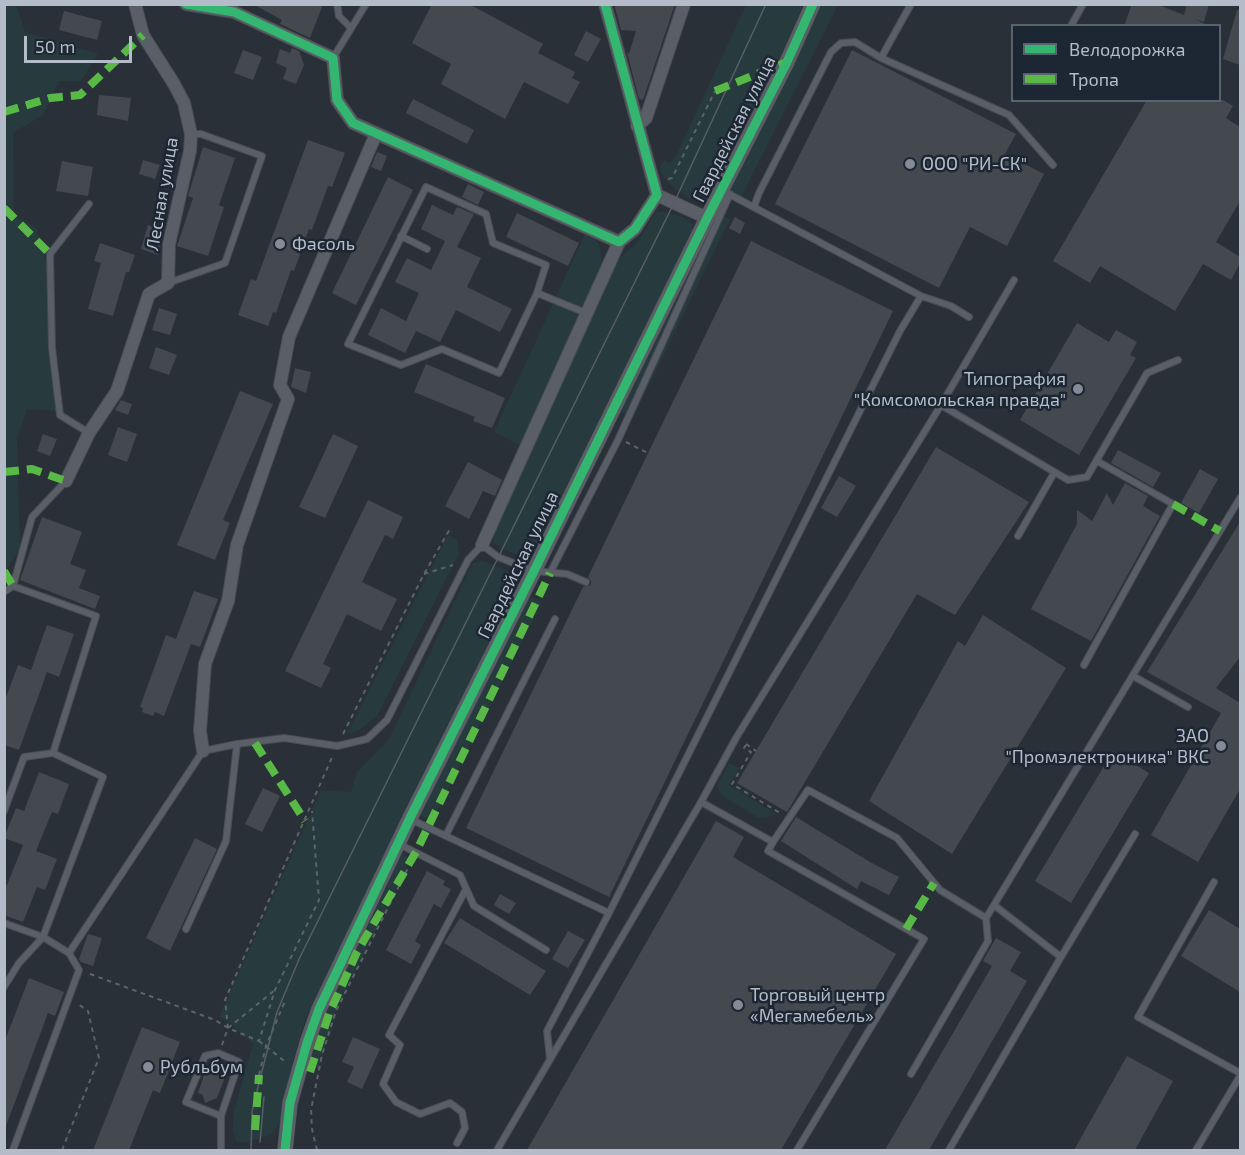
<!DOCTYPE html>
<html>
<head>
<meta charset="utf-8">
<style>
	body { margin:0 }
	#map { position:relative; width:1245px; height:1155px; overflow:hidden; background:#2a3038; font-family:"Exo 2",sans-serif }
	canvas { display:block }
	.frame { position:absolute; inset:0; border:6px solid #b4bcc9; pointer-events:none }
	.legend { position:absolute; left:1011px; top:24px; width:210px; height:78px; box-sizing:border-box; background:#1d2633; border:2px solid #59626f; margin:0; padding:8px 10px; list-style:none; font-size:18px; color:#b4bcc9 }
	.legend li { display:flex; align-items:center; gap:12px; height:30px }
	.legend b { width:30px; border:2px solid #59626f }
	.scale { position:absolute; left:24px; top:36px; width:108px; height:27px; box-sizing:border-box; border:3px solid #b4bcc9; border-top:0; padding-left:8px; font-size:18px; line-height:21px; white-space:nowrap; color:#b4bcc9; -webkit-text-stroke:4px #1d2633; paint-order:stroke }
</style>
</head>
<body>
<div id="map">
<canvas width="1245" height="1155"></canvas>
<div class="frame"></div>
<ul class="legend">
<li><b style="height:8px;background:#33b770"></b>Велодорожка</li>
<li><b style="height:8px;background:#58b947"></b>Тропа</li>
</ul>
<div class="scale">50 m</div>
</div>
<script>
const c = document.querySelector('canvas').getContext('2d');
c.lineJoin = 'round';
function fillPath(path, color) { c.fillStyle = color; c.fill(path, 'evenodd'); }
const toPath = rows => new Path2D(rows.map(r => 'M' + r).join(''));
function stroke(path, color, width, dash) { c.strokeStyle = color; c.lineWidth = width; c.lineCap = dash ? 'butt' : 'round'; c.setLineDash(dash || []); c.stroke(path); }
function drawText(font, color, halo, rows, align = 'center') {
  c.font = font + ' "Exo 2",sans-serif'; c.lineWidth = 5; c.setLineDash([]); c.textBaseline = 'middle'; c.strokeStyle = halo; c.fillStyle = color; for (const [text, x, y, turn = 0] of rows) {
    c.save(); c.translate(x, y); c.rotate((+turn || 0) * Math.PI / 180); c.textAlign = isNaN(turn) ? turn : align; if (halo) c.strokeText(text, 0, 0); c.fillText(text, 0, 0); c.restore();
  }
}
const green = toPath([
	[16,4,25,32,98,54,81,81,59,81,43,115,13,133,14,216,36,227,51,281,51,338,59,411,27,409,17,440,20,548,5,572,4,5],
	[746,5,803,5,774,71,711,195,704,199,689,198,675,189,666,180,662,174,660,166,664,160,670,163,676,156],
	[822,5,838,5,741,197,728,190,792,67],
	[656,212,664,212,683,217,692,224,693,230,532,556,528,558,522,558,493,543,495,531,527,453,616,261,636,244],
	[716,212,730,219,633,418,620,412],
	[585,234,593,237,599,245,603,267,520,445,494,432],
	[448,535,457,540,459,553,377,716,358,731,347,734],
	[483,561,517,575,520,584,306,1017,293,1060,281,1122,271,1135,244,1143,237,1142,233,1132,233,1115,253,1044,231,1024,219,1017,321,790,351,792,357,772,389,739,473,563],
	[529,596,542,602,432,821,420,815],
	[729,763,739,768,729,785,776,814,765,818,757,817,721,795,718,789,718,783],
	[401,853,411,859,336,1011,319,1069,305,1065,325,1013]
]);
const building = toPath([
	[253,4,323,4,310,38,280,24,282,20],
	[432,4,469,4,543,44,538,53,575,72,572,78,580,82,568,104,524,82,505,119,441,84,451,64,412,43],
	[614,4,675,4,643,100,639,99,627,52,629,54,636,31,621,30],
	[1132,4,1156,4,1184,15,1187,4,1209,4,1204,22,1195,19,1209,26,1124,26],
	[1237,10,1240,10,1240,65,1223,59],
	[64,11,102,21,97,40,59,30],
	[586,31,601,39,588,62,574,55],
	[292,48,299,51,304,65,296,84,283,79,287,68,276,63,280,49,290,53],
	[243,50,262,57,253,80,234,73],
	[852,50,1016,134,1005,154,1044,174,1007,246,970,227,939,288,775,204],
	[99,95,131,98,128,121,97,115],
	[413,99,474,130,467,144,406,113],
	[1147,100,1223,100,1233,106,1226,118,1240,127,1240,201,1216,242,1240,257,1240,263,1231,280,1203,264,1175,311,1100,266,1090,283,1053,261],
	[308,140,345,153,332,187,328,186,312,230,309,229,294,271,291,270,276,313,273,312,268,326,238,315,251,279,256,281],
	[203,147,235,158,219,205,224,207,208,256,177,246,193,198,188,196],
	[377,152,387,156,381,171,371,167],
	[143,160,160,165,155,179,139,174],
	[62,161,93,167,88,196,56,191],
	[388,177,413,190,356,305,332,293],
	[468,184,484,192,478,205,462,197],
	[432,205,453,215,457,207,474,214,457,247,481,258,467,287,512,309,500,332,456,310,440,342,416,331,405,353,368,335,381,308,406,321,419,293,395,282,407,258,431,270,445,241,421,229],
	[517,213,579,243,568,266,506,237],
	[735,217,745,223,740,234,729,228],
	[148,225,164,230,158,255,141,249],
	[751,241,893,311,609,897,466,828,583,587,591,585,591,581,588,577],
	[100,243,135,255,129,272,126,272,113,316,88,309,101,263,94,261],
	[159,308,177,314,170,335,152,330],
	[1077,323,1109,342,1116,330,1137,342,1130,355,1136,358,1079,455,1020,420],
	[156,347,177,355,169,375,149,368],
	[426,364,505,398,492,428,473,421,475,417,414,392],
	[295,368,311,372,306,393,291,387],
	[240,391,273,404,223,520,230,523,215,560,177,545],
	[121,400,132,404,128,415,115,410],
	[118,427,137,434,127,462,108,455],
	[43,434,57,439,50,456,37,451],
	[333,434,358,446,325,518,299,507],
	[936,447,1029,502,955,615,917,594,787,812,737,783],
	[1118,450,1161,473,1153,487,1111,463],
	[468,462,502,480,495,496,483,491,469,519,445,506],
	[1200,469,1218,479,1199,513,1181,503],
	[839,476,856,486,837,517,821,508],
	[1125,483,1148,496,1143,506,1160,516,1091,641,1031,609,1077,524,1077,510,1092,521,1107,493,1113,505],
	[368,500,403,517,393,539,385,535,362,582,397,599,381,631,347,614,323,664,331,668,321,688,285,671],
	[42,517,82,532,70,564,86,570,79,588,100,596,95,609,20,580],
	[1240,522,1240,657,1216,688,1240,703,1240,789,1198,862,1151,835,1221,713,1147,672],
	[194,591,218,599,200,647,191,644,164,716,155,712,153,716,142,712,143,708,140,707,166,635,176,639],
	[983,615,1066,668,952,854,869,801,958,641,965,646],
	[47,625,74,634,59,677,47,672,19,750,4,745,4,703,18,665,31,670],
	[1113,751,1149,773,1071,903,1035,881],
	[39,772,69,784,58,814,52,812,36,851,57,859,45,890,37,887,23,922,4,915,4,884,7,885,23,845,4,838,16,808,24,811],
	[263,788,280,796,262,832,245,824],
	[796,817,870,862,899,877,889,895,861,881,857,889,781,841],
	[716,821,744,837,733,857,896,954,781,1150,527,1150],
	[195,838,217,849,170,951,146,938],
	[427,871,445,881,443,885,451,889,441,908,434,904,415,941,421,945,411,964,386,950],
	[500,894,516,903,509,914,494,905],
	[1209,910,1240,929,1240,992,1181,956],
	[460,918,546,971,530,995,444,943],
	[568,931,585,940,568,968,552,959],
	[88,934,102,938,93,966,81,962,79,959],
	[996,938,1021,952,1010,971,1027,981,929,1150,885,1150,992,966,983,961],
	[29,978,64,992,55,1016,48,1013,6,1126,4,1043],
	[142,1027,180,1042,160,1093,153,1090,129,1150,93,1150],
	[353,1037,380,1049,362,1089,347,1082,354,1067,342,1062],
	[1127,1056,1173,1081,1135,1150,1074,1150],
	[220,1065,225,1077,217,1098,205,1103,203,1095,198,1093,207,1066,212,1068]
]);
const path = toPath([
	[668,179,672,178,715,91],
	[626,442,648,453],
	[424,574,453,565],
	[343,734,424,574,450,529],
	[746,744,756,751],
	[746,745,744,748,751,752,732,784,780,813],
	[90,974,215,1020,228,1028,259,1041,275,990,319,900,312,811],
	[228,1028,225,1000,333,755],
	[259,1041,287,1063],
	[222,1045,228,1028,275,990],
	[259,1075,266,1046,285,1001],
	[62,1150,99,1058,88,1011,78,1004],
	[317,1150,312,1129,311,1110,322,1055,336,1011,412,860]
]);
const service = toPath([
	[337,4,339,16,351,28],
	[911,4,881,58,1009,115,1053,165],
	[1071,26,1083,4],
	[333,58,366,4],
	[727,193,921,296,951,306,969,317],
	[89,204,50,254,52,348,60,415,89,433],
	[754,207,759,193,831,52,841,43,855,42,881,58],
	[401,236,427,249],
	[168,283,225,263,262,156,201,134,191,134],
	[537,293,546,265,493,243,486,214,426,187,348,344,401,365,442,349,499,373,537,293,586,313],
	[941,405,1014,280],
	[1018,536,1054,473],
	[550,573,618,440,730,194],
	[4,592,13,586,32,517,66,481],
	[1084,665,1173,504,1097,461],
	[1133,676,1188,707],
	[4,811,24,757,53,753],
	[410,819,609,913,900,331,921,296],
	[446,835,555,619],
	[773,842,808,790,897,838,940,890,986,918,994,905],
	[399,844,460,875,474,906,546,950],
	[1214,882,1138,1017,1240,1073],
	[4,923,43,937,69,953,79,970,13,1150],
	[186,929,226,841,237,744],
	[69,953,203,751,237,744,284,738,337,746,367,739,387,720,468,560,482,545,498,557,534,571,567,574,586,582],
	[1061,957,1135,834],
	[4,987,19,963,43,937,103,777,53,753,96,616,13,586],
	[550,1059,547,1031,609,913],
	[911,1074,988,941,986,918],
	[457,1143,465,1128,462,1112,450,1103,420,1114,396,1102,383,1084,400,1045,389,1035,466,889],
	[221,1150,221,1116,239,1062,218,1053,205,1056,186,1102,221,1116],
	[497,1150,701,802],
	[797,1150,924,939,768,851,773,842,701,802,736,738,941,405,1068,480,1087,477,1147,373,1178,360],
	[949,1150,1061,957,994,905,1240,498],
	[1196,1150,1240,1076]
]);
const minor = toPath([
	[186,4,234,12,333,58,337,100,353,123,619,242,635,229,657,195,605,4],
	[637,126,646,118,684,4],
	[657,195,707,218],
	[66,481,89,433,117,391,149,294,168,283,169,244,190,151,191,134,184,103,174,84,143,35,135,4],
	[482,545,619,242],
	[203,751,200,731,205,664,228,601,237,545,288,399,280,385,289,337,376,134]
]);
const tertiary = toPath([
	[285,1150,290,1103,307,1043,319,1009,410,818,534,571,707,218,787,62,813,4]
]);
const tram = toPath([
	[260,1142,264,1097],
	[251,1150,252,1112,259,1083,277,1012,300,957,674,203,766,4]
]);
const quiet = toPath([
	[715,91,787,62],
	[4,112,50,98,80,95,143,35],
	[4,208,50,254],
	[4,472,32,469,66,481],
	[1173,504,1220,531],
	[4,571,13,586],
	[255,743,305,821],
	[906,929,934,883],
	[310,1072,329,1014,357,952,416,852,550,573],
	[255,1130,259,1075]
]);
const cycleway = toPath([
	[186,4,234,12,333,58,337,100,353,123,619,242,635,229,657,195,605,4],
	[285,1150,290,1103,307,1043,319,1009,410,818,534,571,707,218,787,62,813,4]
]);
const markers = [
	[910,164,6,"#848b96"],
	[280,244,6,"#848b96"],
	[1078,389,6,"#848b96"],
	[1221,746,6,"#848b96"],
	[738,1005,6,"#848b96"],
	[148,1067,6,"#848b96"]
];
const streetNames = [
	["Гвардейская улица",734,129,-63],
	["Лесная улица",162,194,-80],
	["Гвардейская улица",518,565,-64]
];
const poiNames = [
	["ООО \"РИ-СК\"",922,164],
	["Фасоль",292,244],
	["Типография",1066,379,"right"],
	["\"Комсомольская правда\"",1066,400,"right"],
	["ЗАО",1209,736,"right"],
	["\"Промэлектроника\" ВКС",1209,757,"right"],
	["Торговый центр",750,995],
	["«Мегамебель»",750,1016],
	["Рубльбум",160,1067]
];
fillPath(green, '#273a3e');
fillPath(building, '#444950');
stroke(service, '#484c53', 8);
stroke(minor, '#484c53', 14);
stroke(tertiary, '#484c53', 16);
stroke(path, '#5d636a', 2, [4.5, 4.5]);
stroke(service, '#5a5e66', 6);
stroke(minor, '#5a5e66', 12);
stroke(tertiary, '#5a5e66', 15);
stroke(tram, '#595d64', 1.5);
stroke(quiet, '#58b947', 8, [15, 8]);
stroke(cycleway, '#33b770', 9);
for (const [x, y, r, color] of markers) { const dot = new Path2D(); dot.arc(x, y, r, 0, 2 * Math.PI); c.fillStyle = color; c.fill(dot); stroke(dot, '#1d2633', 2); }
drawText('18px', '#b4bcc9', '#1d2633', streetNames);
drawText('18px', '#b4bcc9', '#1d2633', poiNames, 'left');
</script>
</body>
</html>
